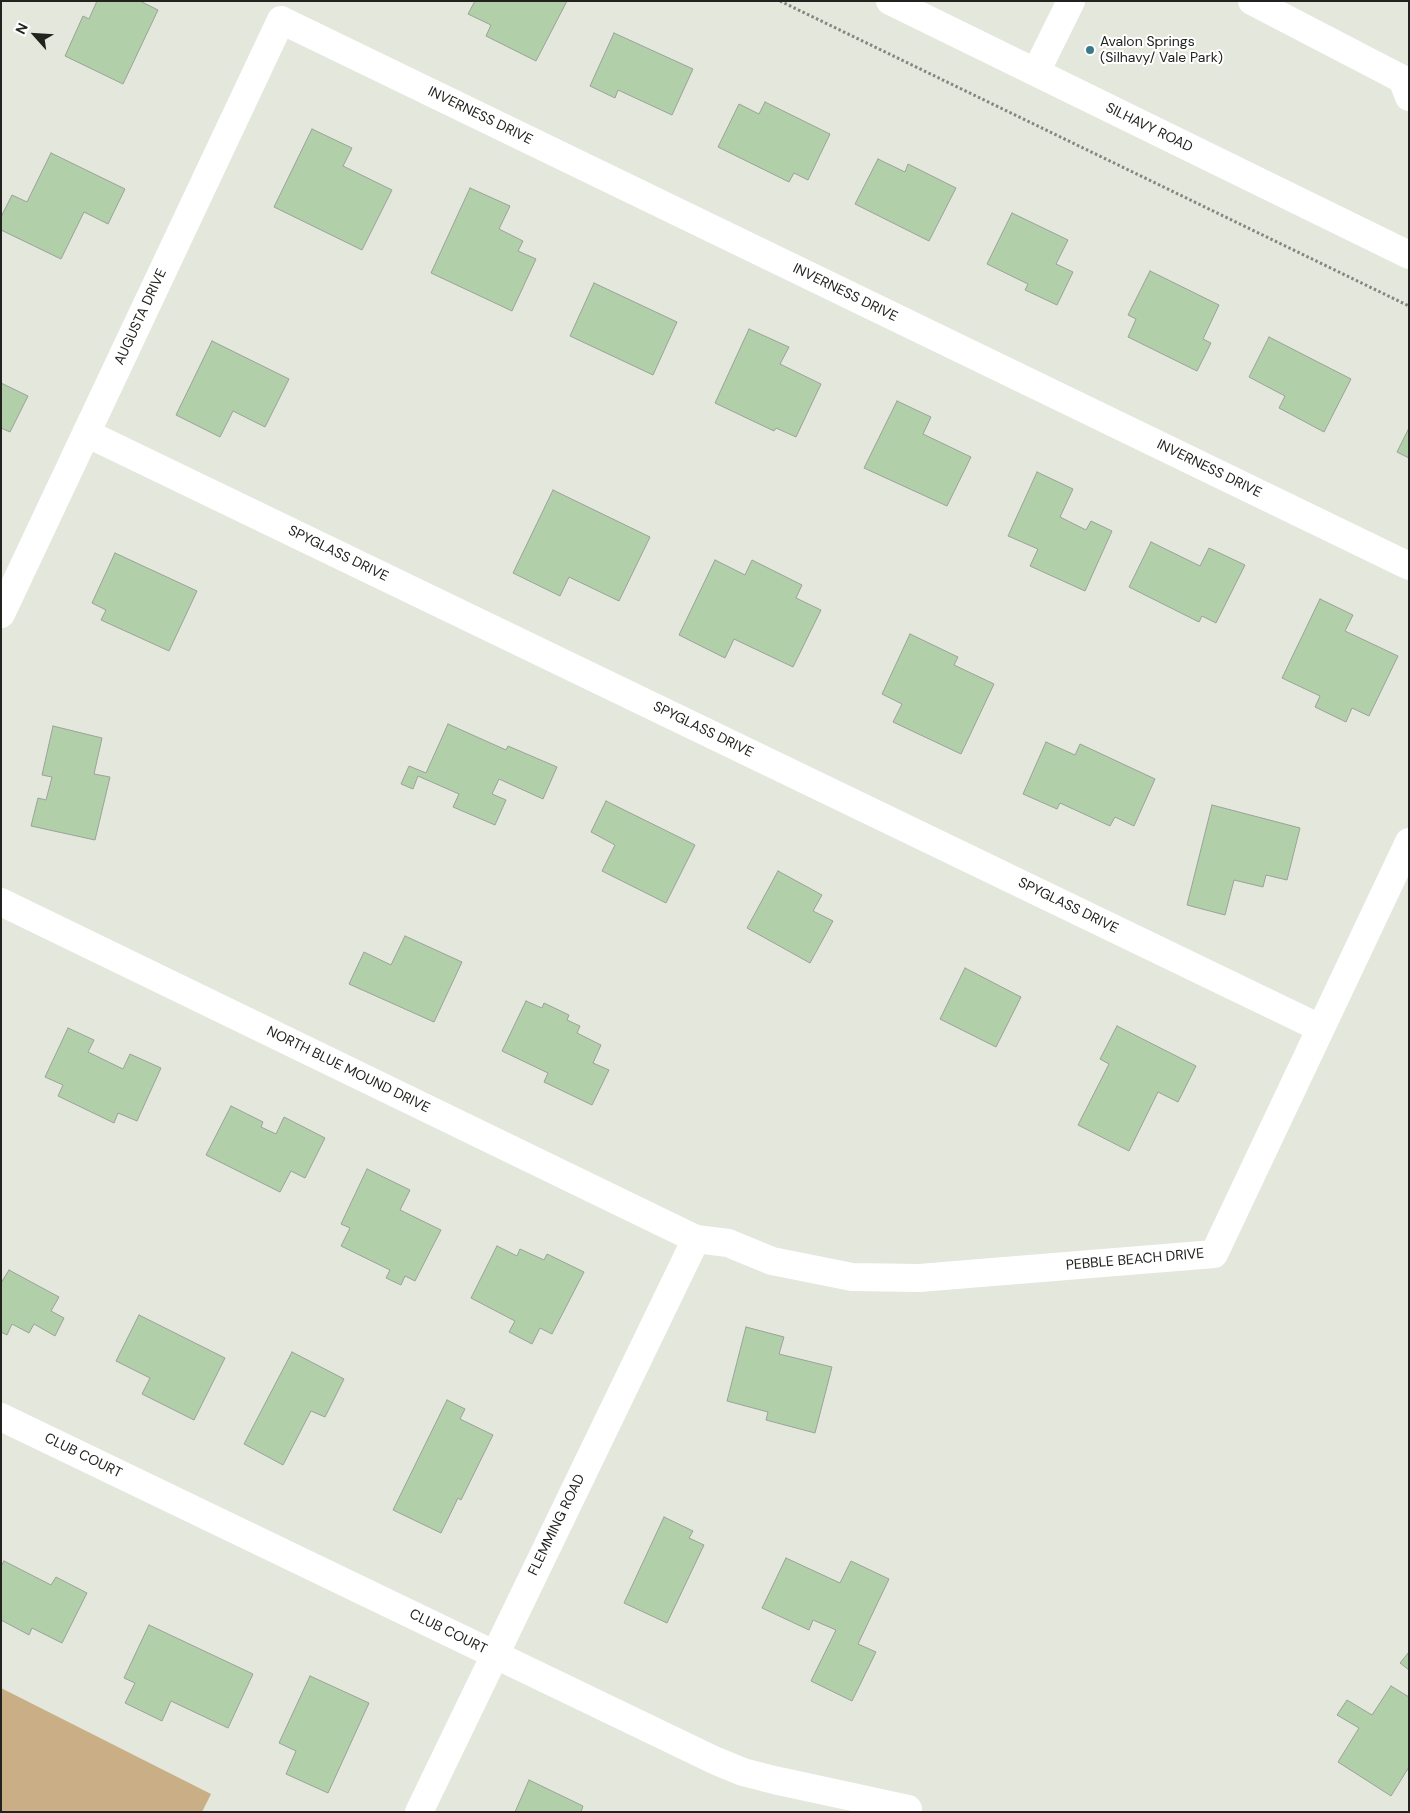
<!DOCTYPE html>
<html>
<head>
<meta charset="utf-8">
<style>
	body { margin:0 }
	#map { position:relative; width:1410px; height:1813px; overflow:hidden; background:#e4e7dc; font-family:"DM Sans",sans-serif }
	canvas { display:block }
	.frame { position:absolute; inset:0; border:2px solid #22231f; pointer-events:none }
	.north { position:absolute; left:10px; top:10px; width:50px; height:50px; -webkit-text-stroke:4px #fff; paint-order:stroke; rotate:296deg; font-size:14px; font-weight:700; line-height:20px; text-align:center; color:#22231f }
	.north::after { content:''; display:block; margin:auto; width:18px; height:22px; background:#22231f; clip-path:polygon(50% 0,100% 100%,50% 72%,0 100%) }
</style>
</head>
<body>
<div id="map">
<canvas width="1410" height="1813"></canvas>
<div class="frame"></div>
<div class="north">N</div>
</div>
<script>
const c = document.querySelector('canvas').getContext('2d');
c.lineJoin = 'round';
function fillPath(path, color) { c.fillStyle = color; c.fill(path, 'evenodd'); }
const toPath = rows => new Path2D(rows.map(r => 'M' + r).join(''));
function stroke(path, color, width, dash) { c.strokeStyle = color; c.lineWidth = width; c.lineCap = dash ? 'butt' : 'round'; c.setLineDash(dash || []); c.stroke(path); }
function drawText(font, color, halo, rows, align = 'center') {
  c.font = font + ' "DM Sans",sans-serif'; c.lineWidth = 4; c.setLineDash([]); c.textBaseline = 'middle'; c.strokeStyle = halo; c.fillStyle = color; for (const [text, x, y, turn = 0] of rows) {
    c.save(); c.translate(x, y); c.rotate((+turn || 0) * Math.PI / 180); c.textAlign = isNaN(turn) ? turn : align; if (halo) c.strokeText(text, 0, 0); c.fillText(text, 0, 0); c.restore();
  }
}
const forest = toPath([
	[1,1688,211,1794,202,1812,1,1812]
]);
const building = toPath([
	[97,1,140,1,158,10,123,84,65,56,83,16,89,19,97,1],
	[475,1,567,1,536,61,486,36,491,25,468,14,475,1],
	[614,33,693,69,672,115,618,90,615,98,590,86,614,33],
	[765,102,830,134,808,180,794,173,789,182,718,147,739,104,759,114,765,102],
	[312,129,352,148,343,166,392,190,362,250,274,207,312,129],
	[51,153,125,189,108,224,84,212,61,259,1,230,1,217,12,195,27,202,51,153],
	[878,159,905,172,908,164,956,188,929,241,855,204,878,159],
	[470,188,510,206,499,229,523,241,518,251,536,259,512,311,431,273,470,188],
	[1012,213,1068,240,1056,264,1073,272,1057,305,1025,290,1028,284,987,264,1012,213],
	[1150,271,1219,305,1203,339,1211,343,1197,371,1128,337,1136,319,1128,315,1150,271],
	[594,283,677,322,653,375,570,336,594,283],
	[749,329,789,347,780,364,821,384,796,437,776,428,774,431,715,403,749,329],
	[1269,337,1351,379,1324,432,1279,408,1285,396,1249,377,1269,337],
	[212,341,289,379,265,427,233,411,220,437,176,415,212,341],
	[1,383,28,396,10,432,1,428,1,383],
	[897,401,931,417,923,434,971,457,947,506,864,468,897,401],
	[1409,428,1409,458,1397,452,1409,428],
	[1037,472,1073,489,1060,517,1086,530,1091,521,1112,531,1085,591,1030,566,1038,549,1008,536,1037,472],
	[553,490,650,537,619,601,569,577,560,596,513,573,553,490],
	[1151,542,1200,566,1209,548,1245,565,1216,623,1202,616,1199,622,1129,587,1151,542],
	[115,553,197,591,169,651,101,620,106,610,92,603,115,553],
	[715,560,745,575,752,560,802,585,796,598,821,610,793,667,734,639,725,658,679,635,715,560],
	[1320,599,1353,615,1345,631,1398,656,1369,716,1352,708,1346,722,1315,707,1320,696,1282,678,1320,599],
	[910,634,958,657,954,665,994,684,961,754,893,722,902,704,882,694,910,634],
	[448,724,506,750,508,746,557,767,543,799,499,779,492,794,506,800,495,825,453,807,459,794,418,776,413,789,401,784,409,766,426,773,448,724],
	[53,726,102,738,94,774,110,777,95,840,31,826,38,798,46,800,52,777,42,775,53,726],
	[1046,742,1075,755,1080,744,1155,779,1134,826,1115,817,1110,826,1060,803,1057,809,1023,794,1046,742],
	[606,801,695,845,666,903,602,871,615,845,591,832,606,801],
	[1212,805,1300,828,1287,880,1266,875,1263,887,1234,880,1225,915,1187,905,1212,805],
	[778,871,822,895,813,911,833,921,810,963,747,928,778,871],
	[405,936,462,962,434,1022,349,984,364,952,391,965,405,936],
	[965,968,1021,997,996,1047,940,1019,965,968],
	[526,1001,542,1008,544,1003,569,1015,567,1020,580,1026,577,1033,601,1045,593,1063,609,1070,592,1105,544,1082,548,1073,502,1051,526,1001],
	[1117,1026,1196,1066,1178,1102,1158,1092,1129,1151,1078,1125,1109,1064,1100,1059,1117,1026],
	[68,1028,94,1040,88,1052,123,1069,130,1054,161,1068,137,1121,118,1113,114,1123,58,1096,63,1085,45,1077,68,1028],
	[231,1106,263,1122,261,1127,276,1134,284,1117,325,1138,305,1178,291,1171,280,1192,206,1155,231,1106],
	[367,1169,410,1190,400,1210,441,1230,415,1281,405,1276,401,1285,386,1278,390,1270,341,1246,350,1228,341,1224,367,1169],
	[497,1246,517,1256,520,1249,544,1260,547,1254,584,1272,552,1334,540,1328,532,1344,509,1332,515,1321,471,1298,497,1246],
	[9,1270,59,1297,51,1311,64,1318,55,1336,34,1324,29,1333,12,1324,7,1335,1,1332,1,1283,9,1270],
	[139,1315,225,1358,194,1420,142,1394,150,1378,116,1361,139,1315],
	[746,1327,784,1337,779,1354,832,1367,815,1433,766,1420,768,1412,727,1401,746,1327],
	[292,1352,344,1379,325,1417,311,1411,283,1465,244,1444,292,1352],
	[447,1400,465,1409,460,1419,493,1435,461,1500,458,1498,441,1533,393,1510,447,1400],
	[664,1517,693,1531,689,1538,704,1545,667,1623,624,1603,664,1517],
	[786,1558,840,1583,851,1561,889,1579,858,1644,876,1652,852,1701,811,1681,836,1630,813,1620,809,1630,762,1608,786,1558],
	[4,1561,51,1585,56,1577,87,1593,62,1643,32,1628,29,1635,1,1620,1,1566,4,1561],
	[149,1625,253,1674,228,1728,171,1701,162,1721,125,1703,135,1683,124,1678,149,1625],
	[1409,1652,1409,1670,1400,1663,1409,1652],
	[310,1676,369,1703,328,1793,286,1774,296,1751,279,1743,310,1676],
	[1391,1686,1409,1697,1409,1767,1391,1796,1338,1762,1359,1728,1337,1715,1347,1700,1372,1715,1391,1686],
	[529,1780,583,1806,581,1812,515,1812,529,1780]
]);
const path = toPath([
	[780,1,1409,306]
]);
const minor = toPath([
	[890,1,1409,255],
	[1252,1,1402,79,1409,97],
	[1036,72,1071,1],
	[86,433,1320,1028],
	[1,614,281,20,1409,566],
	[1,902,696,1239,728,1243,772,1261,852,1277,919,1278,1214,1254,1409,842],
	[1,1417,716,1761,743,1772,774,1780,908,1809],
	[419,1812,696,1239]
]);
const markers = [
	[1090,50,5,"#38798c"]
];
const poiNames = [
	["Avalon Springs",1100,42],
	["(Silhavy/ Vale Park)",1100,58]
];
const streetNames = [
	["INVERNESS DRIVE",480,116,26],
	["SILHAVY ROAD",1149,128,26],
	["INVERNESS DRIVE",845,293,26],
	["AUGUSTA DRIVE",141,317,-65],
	["INVERNESS DRIVE",1209,469,26],
	["SPYGLASS DRIVE",338,554,26],
	["SPYGLASS DRIVE",703,730,26],
	["SPYGLASS DRIVE",1068,906,26],
	["NORTH BLUE MOUND DRIVE",348,1070,26],
	["PEBBLE BEACH DRIVE",1135,1260,-5],
	["CLUB COURT",83,1456,26],
	["FLEMMING ROAD",557,1525,-64],
	["CLUB COURT",448,1632,26]
];
fillPath(forest, '#c9ae86');
fillPath(building, '#b1cfa8');
stroke(building, '#9ba299', 1);
stroke(path, '#84867f', 3, [2.5, 2.5]);
stroke(minor, '#fff', 28);
for (const [x, y, r, color] of markers) { const dot = new Path2D(); dot.arc(x, y, r, 0, 2 * Math.PI); c.fillStyle = color; c.fill(dot); stroke(dot, '#fff', 2); }
drawText('14px', '#22231f', '#fff', poiNames, 'left');
drawText('14px', '#22231f', '#fff', streetNames);
</script>
</body>
</html>
